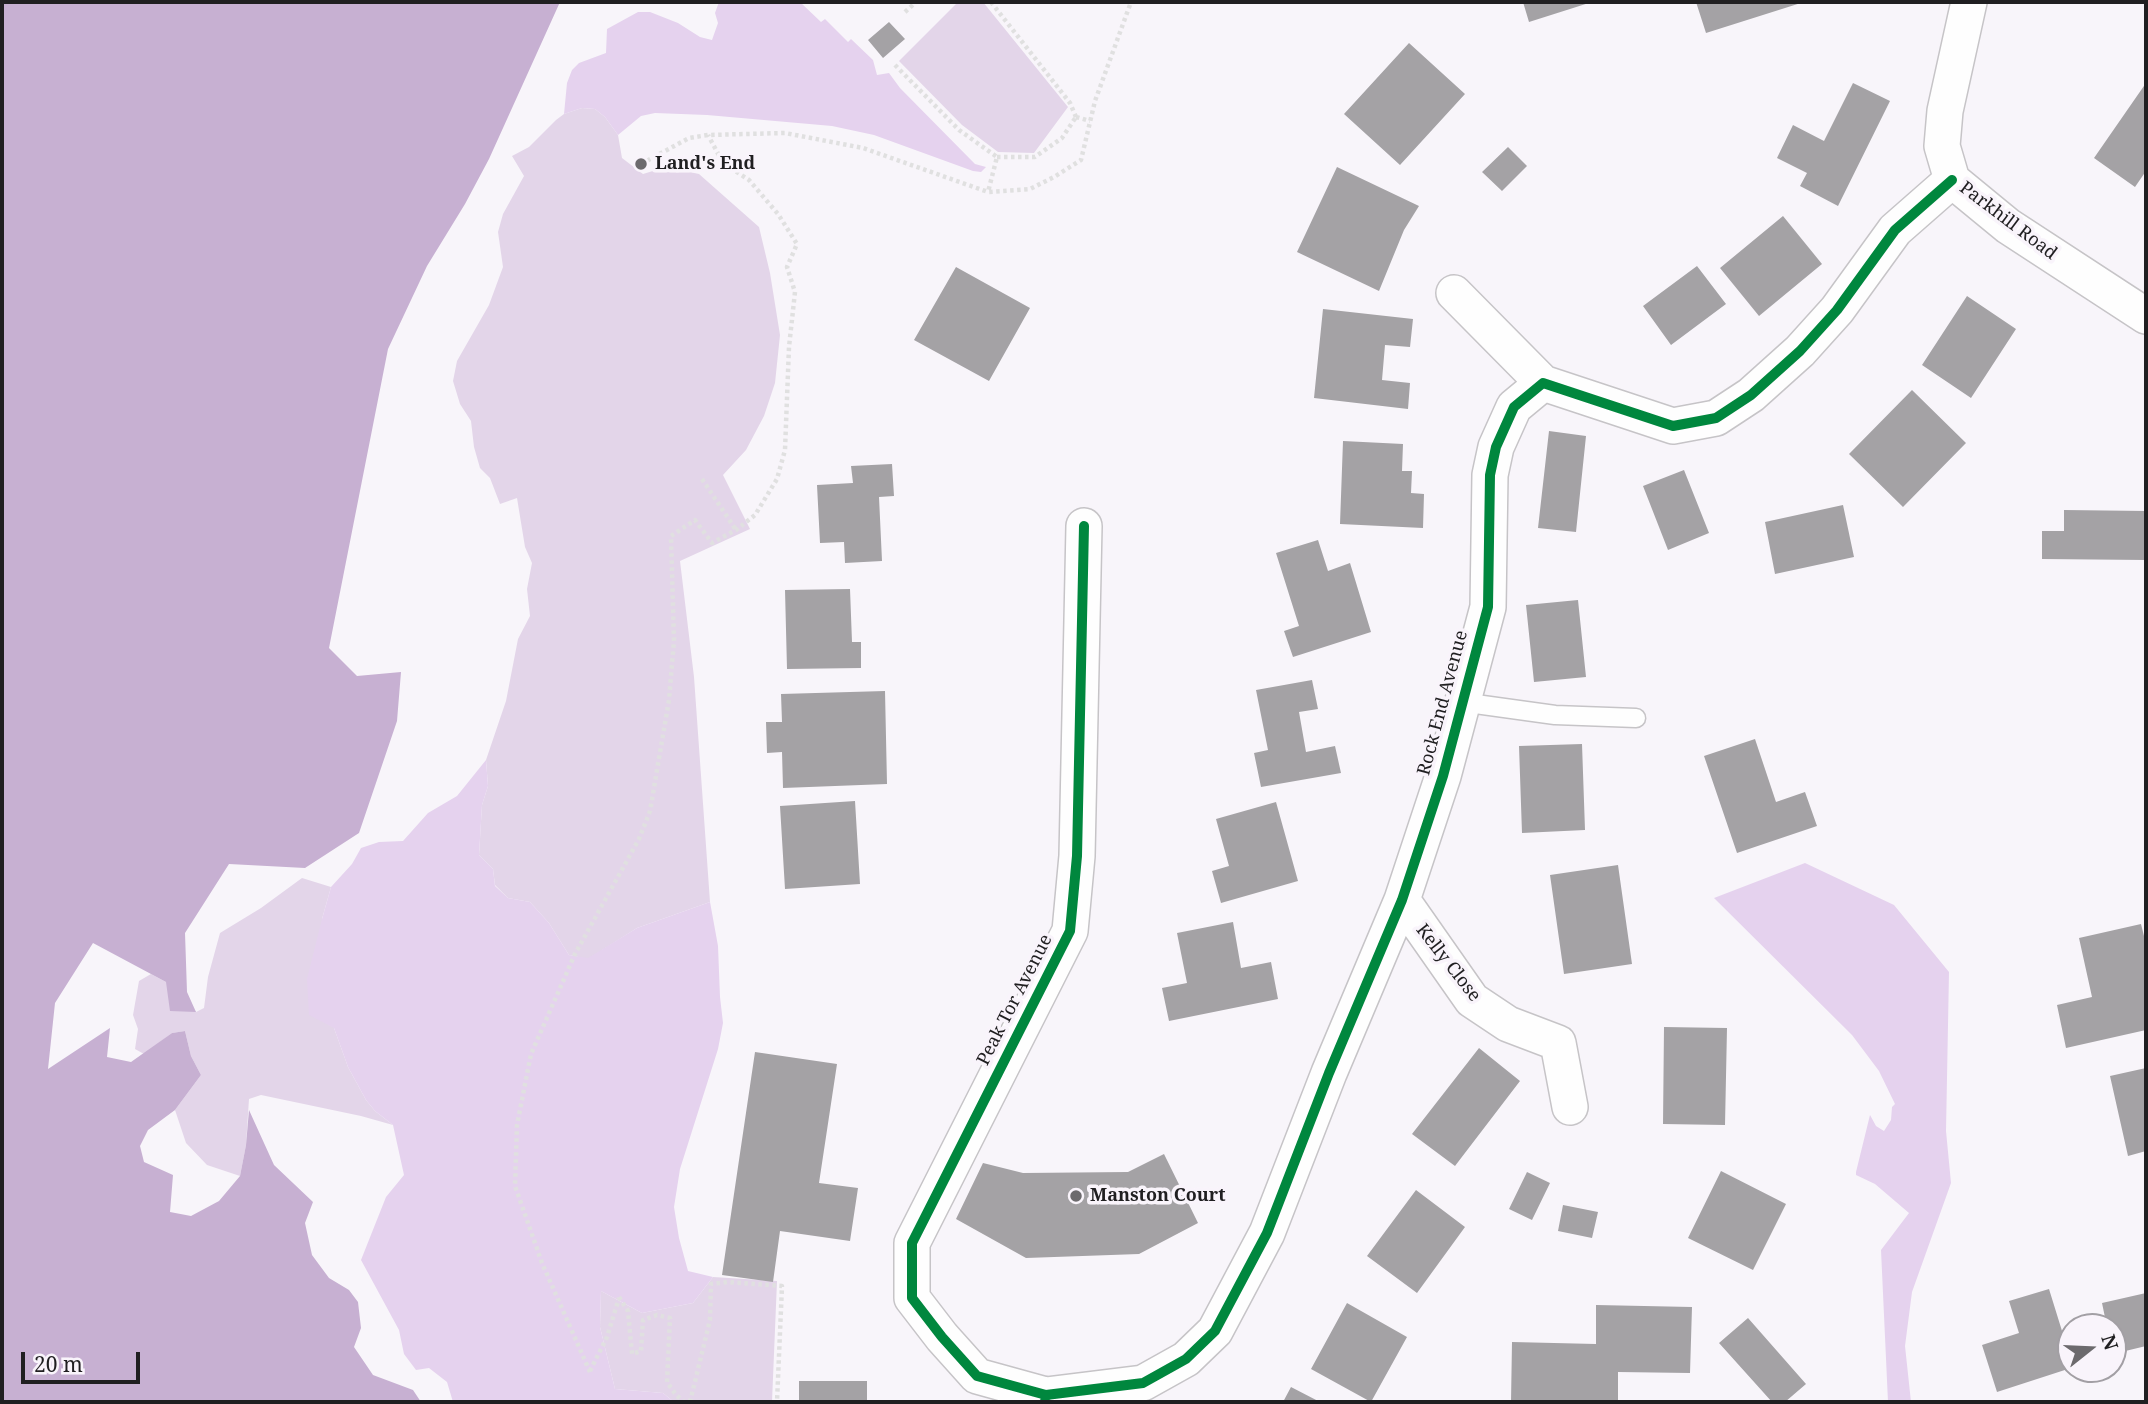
<!DOCTYPE html>
<html>
<head>
<meta charset="utf-8">
<style>
	body { margin:0 }
	#map { position:relative; width:2148px; height:1404px; overflow:hidden; background:#f8f5fa; font-family:"Noto Serif",serif }
	canvas { display:block }
	.frame { position:absolute; inset:0; border:4px solid #201f21; pointer-events:none }
	.north { position:absolute; left:2057px; top:1313px; width:70px; height:70px; box-sizing:border-box; background:#f9f4fb; border:2px solid #a29fa4; border-radius:50%; rotate:72deg; font-size:19px; font-weight:700; line-height:28px; text-align:center; color:#201f21 }
	.north::after { content:''; display:block; margin:auto; width:24px; height:32px; background:#6c6a6d; clip-path:polygon(50% 0,100% 100%,50% 72%,0 100%) }
	.scale { position:absolute; left:21px; top:1352px; width:119px; height:32px; box-sizing:border-box; border:4px solid #201f21; border-top:0; padding-left:9px; font-size:21px; line-height:24px; white-space:nowrap; color:#201f21; -webkit-text-stroke:5px #f9f4fb; paint-order:stroke }
</style>
</head>
<body>
<div id="map">
<canvas width="2148" height="1404"></canvas>
<div class="frame"></div>
<div class="north">N</div>
<div class="scale">20 m</div>
</div>
<script>
const c = document.querySelector('canvas').getContext('2d');
c.lineJoin = 'round';
function fillPath(path, color) { c.fillStyle = color; c.fill(path, 'evenodd'); }
const toPath = rows => new Path2D(rows.map(r => 'M' + r).join(''));
function stroke(path, color, width, dash) { c.strokeStyle = color; c.lineWidth = width; c.lineCap = dash ? 'butt' : 'round'; c.setLineDash(dash || []); c.stroke(path); }
function drawText(font, color, halo, rows, align = 'center') {
  c.font = font + ' "Noto Serif",serif'; c.lineWidth = 7; c.setLineDash([]); c.textBaseline = 'middle'; c.strokeStyle = halo; c.fillStyle = color; for (const [text, x, y, turn = 0] of rows) {
    c.save(); c.translate(x, y); c.rotate((+turn || 0) * Math.PI / 180); c.textAlign = isNaN(turn) ? turn : align; if (halo) c.strokeText(text, 0, 0); c.fillText(text, 0, 0); c.restore();
  }
}
const green = toPath([
	[958,2,983,2,1068,107,1034,153,998,152,962,125,899,61],
	[582,108,595,109,605,117,618,135,622,158,643,174,666,167,699,174,759,227,770,273,780,335,775,383,764,416,746,450,723,475,750,529,680,561,694,677,710,902,637,928,588,959,569,955,549,923,530,902,508,898,495,885,493,869,479,855,482,805,488,786,486,760,506,701,518,639,530,616,527,589,532,563,525,547,517,498,500,504,490,478,480,468,474,447,471,421,460,404,453,381,457,361,489,305,503,267,498,232,503,214,524,176,512,156,529,147,556,120,564,114],
	[302,878,331,887,322,919,334,1028,348,1067,366,1100,375,1111,393,1125,361,1116,261,1095,249,1099,246,1145,240,1176,207,1165,186,1143,175,1110,201,1075,191,1056,185,1031,172,1033,144,1054,135,1049,138,1029,133,1015,139,981,151,974,166,982,196,1012,204,1008,208,977,220,933,261,908],
	[713,1277,777,1281,772,1402,674,1402,663,1393,615,1389,600,1327,601,1291,642,1313,693,1303]
]);
const forest = toPath([
	[719,2,800,2,821,22,825,19,848,42,851,39,873,60,877,75,889,73,900,88,975,164,986,167,981,172,973,171,874,135,832,126,707,115,655,113,641,116,618,135,605,117,595,109,582,108,564,114,567,83,572,70,579,63,606,53,607,29,638,12,650,12,678,23,700,37,712,40,718,23,715,13],
	[486,760,488,786,482,805,479,855,493,869,495,886,508,898,530,902,549,923,569,955,588,958,637,928,710,902,718,946,720,997,723,1023,718,1049,680,1169,674,1207,679,1238,688,1271,713,1277,693,1303,642,1313,601,1291,600,1327,615,1389,663,1393,674,1402,453,1402,447,1382,429,1368,416,1370,404,1354,399,1330,361,1260,386,1197,404,1175,393,1125,375,1111,366,1100,348,1067,334,1028,309,1015,307,979,322,919,331,887,352,864,361,848,379,842,403,841,428,813,457,796],
	[1805,863,1894,905,1949,972,1946,1131,1951,1183,1912,1292,1905,1346,1911,1402,1888,1402,1881,1250,1909,1213,1875,1184,1856,1175,1856,1172,1870,1115,1876,1126,1884,1131,1891,1120,1892,1107,1895,1104,1879,1071,1852,1035,1714,898]
]);
const water = toPath([
	[2,2,560,2,489,159,465,204,427,266,388,349,329,648,357,676,401,672,397,721,359,833,305,868,229,864,185,933,187,992,196,1012,170,1011,166,982,93,943,55,1003,48,1069,110,1028,107,1057,131,1062,172,1033,185,1031,191,1056,201,1075,175,1110,148,1130,140,1146,144,1162,173,1175,170,1212,191,1216,219,1201,240,1176,246,1145,249,1110,274,1165,313,1202,305,1223,312,1255,329,1278,349,1290,358,1302,361,1328,354,1347,373,1375,413,1390,421,1402,2,1402]
]);
const building = toPath([
	[1523,2,1592,2,1529,22],
	[1696,2,1804,2,1706,33],
	[889,22,905,39,883,58,868,40],
	[1409,43,1465,94,1400,165,1344,114],
	[1853,83,1890,101,1838,206,1800,186,1807,173,1777,158,1793,125,1824,141],
	[2146,83,2146,171,2135,187,2094,158],
	[1508,147,1527,166,1502,191,1482,172],
	[1337,167,1419,206,1404,230,1379,291,1297,252],
	[1783,216,1822,264,1759,316,1720,268],
	[1697,266,1726,304,1671,345,1643,306],
	[956,267,1030,308,989,381,914,340],
	[1967,296,2016,329,1971,398,1922,365],
	[1323,309,1413,319,1410,347,1385,345,1382,380,1410,383,1408,409,1314,398],
	[1912,390,1966,443,1903,507,1849,454],
	[1549,431,1586,436,1576,532,1538,528],
	[1343,441,1403,444,1402,471,1412,471,1411,493,1424,494,1423,528,1340,524],
	[892,464,894,496,879,497,882,561,845,563,844,542,820,543,817,485,853,483,851,466],
	[1684,470,1709,533,1668,550,1643,486],
	[1843,505,1854,557,1775,574,1765,522],
	[2064,510,2146,511,2146,560,2042,559,2042,531,2064,531],
	[1318,540,1328,571,1350,563,1371,632,1293,657,1284,631,1299,626,1276,553],
	[850,589,852,642,861,642,861,668,787,669,785,590],
	[1578,600,1586,677,1534,682,1526,605],
	[1312,680,1318,709,1299,712,1306,752,1335,746,1341,773,1261,787,1254,753,1268,750,1256,690],
	[885,691,887,784,783,788,782,752,767,753,766,722,782,722,781,694],
	[1755,739,1776,802,1805,792,1817,826,1737,853,1704,756],
	[1582,744,1585,830,1522,833,1519,746],
	[855,801,860,884,785,889,780,806],
	[1276,802,1298,881,1221,903,1212,871,1229,866,1216,819],
	[1618,865,1632,964,1564,974,1550,875],
	[1233,922,1241,968,1271,962,1278,999,1169,1021,1162,988,1187,983,1177,933],
	[2141,924,2146,944,2146,1030,2066,1048,2057,1005,2092,997,2079,938],
	[1664,1027,1727,1028,1725,1125,1663,1124],
	[1479,1048,1520,1081,1455,1166,1412,1134],
	[755,1052,837,1064,819,1183,858,1188,850,1241,780,1231,773,1282,722,1275],
	[2146,1068,2146,1151,2128,1156,2110,1076],
	[1164,1154,1198,1223,1139,1254,1026,1258,956,1219,983,1163,1023,1173,1128,1172],
	[1721,1171,1786,1204,1753,1270,1688,1238],
	[1527,1172,1550,1183,1532,1220,1509,1209],
	[1416,1190,1465,1227,1417,1293,1367,1256],
	[1563,1205,1598,1212,1592,1238,1558,1231],
	[2049,1289,2071,1360,2071,1368,1997,1392,1982,1345,2019,1333,2009,1301],
	[2146,1293,2146,1346,2113,1354,2113,1327,2107,1327,2102,1303],
	[1347,1303,1407,1337,1371,1402,1311,1369],
	[1596,1305,1692,1307,1690,1373,1618,1372,1618,1402,1511,1402,1512,1342,1596,1344],
	[1748,1318,1806,1384,1785,1402,1772,1402,1719,1343],
	[799,1381,867,1381,867,1402,799,1402],
	[1291,1387,1320,1402,1283,1402]
]);
const path = toPath([
	[991,2,1070,103,1076,117],
	[905,12,916,2],
	[895,65,959,130,997,157,988,192],
	[1076,117,1090,121],
	[997,157,1035,157,1062,138,1076,117],
	[641,164,689,138,708,135,785,133,863,148,988,192,1030,189,1054,177,1081,160,1095,101,1131,2],
	[702,479,736,530],
	[619,1297,628,1311,632,1354,641,1351,643,1320,657,1315,670,1318,667,1382,676,1395,684,1402],
	[590,1371,607,1337,619,1298],
	[590,1372,542,1263,515,1186,517,1125,531,1054,575,954,639,839,650,811,669,700,674,641,671,536,695,520,712,543,736,530,755,515,777,479,785,450,789,347,795,292,787,267,797,244,778,214,749,180,723,163,708,135],
	[690,1402,710,1320,711,1284,728,1282,782,1286,777,1402]
]);
const lane = toPath([
	[1461,702,1555,715,1636,718]
]);
const street = toPath([
	[1969,2,1945,111,1942,146,1952,180,2008,226,2146,316],
	[1454,293,1543,383],
	[1402,900,1472,1000,1508,1024,1558,1043,1570,1107],
	[1046,1395,977,1376,942,1337,912,1298,912,1243,1070,931,1077,856,1084,526],
	[1045,1402,1046,1395,1143,1383,1186,1359,1215,1331,1267,1233,1329,1073,1402,900,1443,776,1488,607,1490,475,1496,447,1514,407,1543,383,1673,426,1716,418,1751,395,1800,351,1837,310,1895,230,1952,180]
]);
const cycleway = toPath([
	[1046,1395,977,1376,942,1337,912,1298,912,1243,1070,931,1077,856,1084,526],
	[1045,1402,1046,1395,1143,1383,1186,1359,1215,1331,1267,1233,1329,1073,1402,900,1443,776,1488,607,1490,475,1496,447,1514,407,1543,383,1673,426,1716,418,1751,395,1800,351,1837,310,1895,230,1952,180]
]);
const markers = [
	[641,164,7,"#6c6a6d"],
	[1076,1196,7,"#6c6a6d"]
];
const poiNames = [
	["Land's End",655,164],
	["Manston Court",1090,1196]
];
const streetNames = [
	["Parkhill Road",2008,221,37],
	["Rock End Avenue",1443,703,-75],
	["Kelly Close",1448,963,52],
	["Peak Tor Avenue",1015,1000,-63]
];
fillPath(green, '#e3d5e9');
fillPath(forest, '#e5d2ee');
fillPath(water, '#c7b0d2');
fillPath(building, '#a4a2a5');
stroke(lane, '#c6c4c7', 21);
stroke(street, '#c6c4c7', 38);
stroke(path, '#e0e0e0', 4.5, [3.5, 3.5]);
stroke(lane, '#fefefe', 18);
stroke(street, '#fefefe', 35);
stroke(cycleway, '#00873e', 10);
for (const [x, y, r, color] of markers) { const dot = new Path2D(); dot.arc(x, y, r, 0, 2 * Math.PI); c.fillStyle = color; c.fill(dot); stroke(dot, '#f9f4fb', 2.5); }
drawText('bold 18px', '#201f21', '#f9f4fb', poiNames, 'left');
drawText('18px', '#201f21', '#f9f4fb', streetNames);
</script>
</body>
</html>
